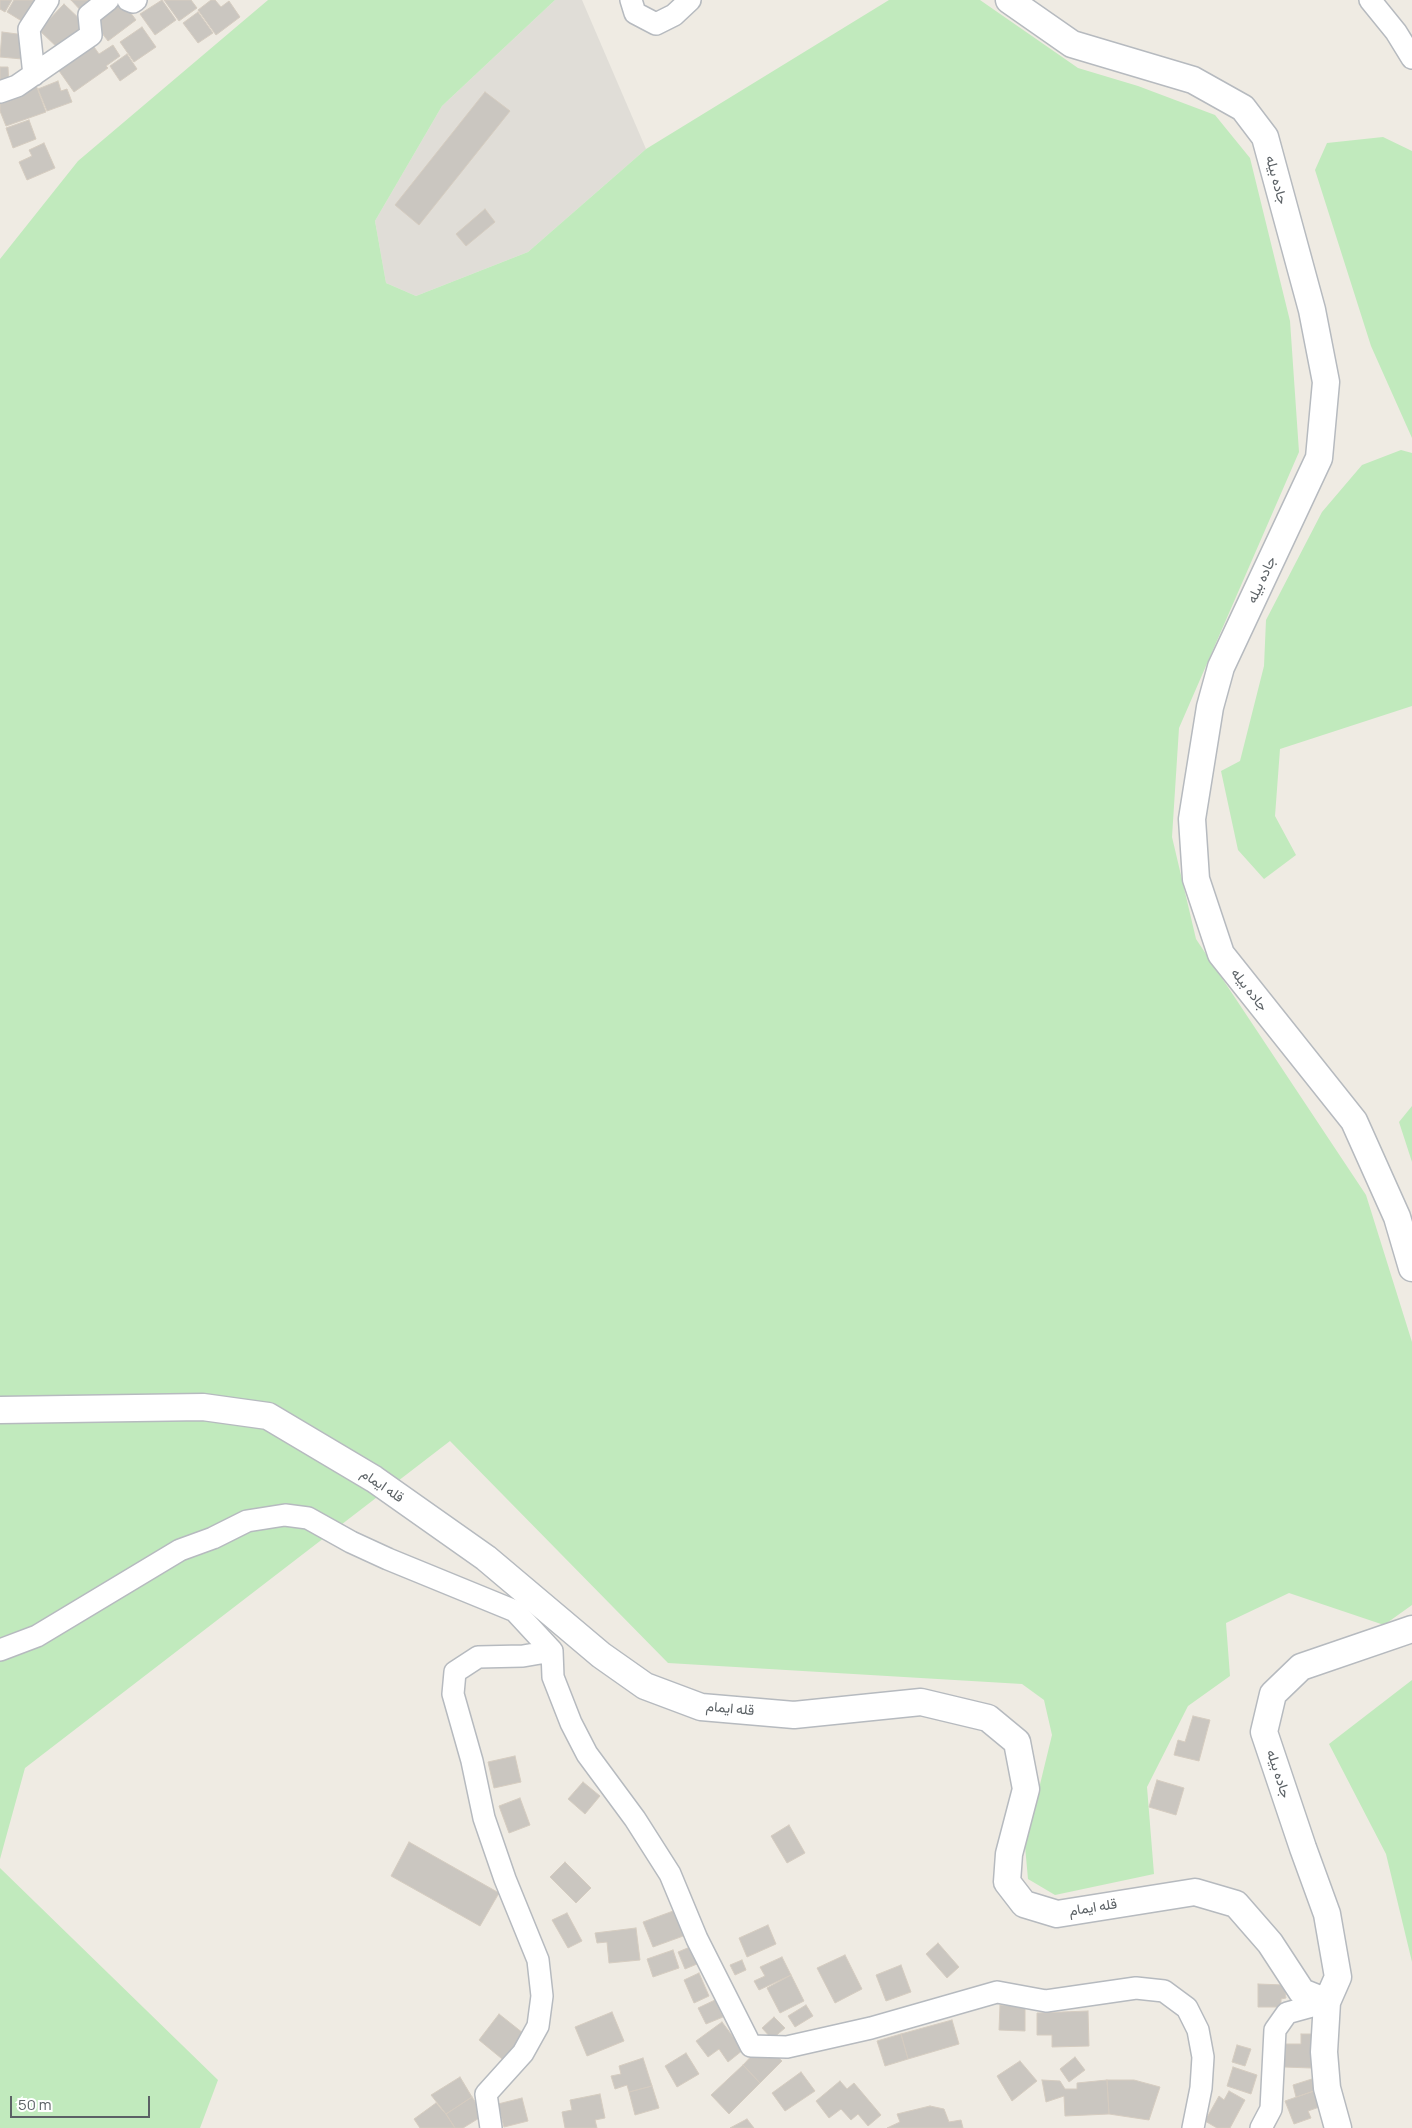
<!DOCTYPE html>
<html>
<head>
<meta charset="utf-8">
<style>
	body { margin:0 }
	#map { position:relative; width:1412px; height:2128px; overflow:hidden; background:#efebe3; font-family:Manrope,sans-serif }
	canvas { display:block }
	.scale { position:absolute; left:10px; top:2096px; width:140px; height:22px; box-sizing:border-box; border:2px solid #5b6165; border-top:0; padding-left:6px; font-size:15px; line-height:18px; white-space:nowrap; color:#5b6165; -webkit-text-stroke:4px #fff; paint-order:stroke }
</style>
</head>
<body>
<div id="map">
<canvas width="1412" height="2128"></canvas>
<div class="scale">50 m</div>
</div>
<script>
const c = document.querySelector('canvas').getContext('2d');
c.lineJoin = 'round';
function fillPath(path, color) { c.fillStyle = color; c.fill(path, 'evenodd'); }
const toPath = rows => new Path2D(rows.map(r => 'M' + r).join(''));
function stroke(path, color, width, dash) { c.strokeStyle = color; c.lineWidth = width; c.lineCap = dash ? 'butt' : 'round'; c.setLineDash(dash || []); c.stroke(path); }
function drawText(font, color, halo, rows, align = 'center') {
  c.font = font + ' Manrope,Vazirmatn,sans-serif'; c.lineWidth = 4; c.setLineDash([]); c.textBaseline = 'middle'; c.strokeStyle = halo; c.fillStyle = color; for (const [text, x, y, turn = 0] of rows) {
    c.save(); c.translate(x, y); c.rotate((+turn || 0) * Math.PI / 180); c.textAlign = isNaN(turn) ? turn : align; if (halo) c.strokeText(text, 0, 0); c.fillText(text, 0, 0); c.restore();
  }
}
const industrial = toPath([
	[555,0,582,0,646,149,528,252,416,296,386,283,375,221,442,106]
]);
const green = toPath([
	[268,0,555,0,442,106,375,221,386,283,416,296,528,252,646,149,889,0,980,0,1078,68,1138,86,1215,115,1250,158,1290,321,1299,452,1179,728,1172,837,1196,939,1366,1195,1412,1342,1412,1605,1384,1625,1289,1593,1226,1623,1230,1676,1188,1706,1147,1787,1154,1874,1055,1895,1028,1879,1025,1846,1052,1735,1044,1700,1022,1684,668,1663,450,1441,25,1768,0,1859,0,259,78,161],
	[1383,137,1412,151,1412,438,1371,346,1315,170,1327,143],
	[1401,450,1412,453,1412,706,1280,749,1275,816,1296,855,1264,879,1238,850,1221,771,1240,761,1264,666,1266,620,1322,512,1362,465],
	[1412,1106,1412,1162,1399,1122],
	[1412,1680,1412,1962,1386,1854,1329,1744],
	[0,1868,218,2080,200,2128,0,2128]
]);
const building = toPath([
	[0,0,12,0,5,12,0,9,0,0],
	[14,0,40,0,25,23,7,12,14,0],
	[71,0,99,0,84,14,71,0],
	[121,0,136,20,108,41,92,20,121,0],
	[162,0,176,20,155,35,140,14,162,0],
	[164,0,191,0,197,8,179,21,164,0],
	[211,0,215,0,221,7,229,1,240,17,216,35,198,10,211,0],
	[64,4,86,25,61,51,39,30,64,4],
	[198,12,213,33,198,43,183,23,198,12],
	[142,27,156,47,134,62,120,42,142,27],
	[2,32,25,35,22,59,0,57,2,32],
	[92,44,99,54,113,45,120,56,106,66,108,68,74,92,57,68,92,44],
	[127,54,137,69,120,81,110,66,127,54],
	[0,67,8,67,9,86,0,86,0,67],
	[58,81,61,91,67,89,72,102,47,111,38,89,58,81],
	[36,85,46,112,6,126,0,111,0,98,36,85],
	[485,92,510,111,419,225,395,205,485,92],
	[29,120,36,139,13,148,6,128,29,120],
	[44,143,55,168,27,180,19,162,32,156,29,150,44,143],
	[485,209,495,222,466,246,456,234,485,209],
	[1193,1716,1210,1720,1199,1761,1174,1755,1178,1740,1185,1742,1193,1716],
	[515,1756,521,1782,494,1788,488,1762,515,1756],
	[1157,1780,1184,1788,1176,1815,1149,1807,1157,1780],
	[583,1782,600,1796,585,1814,568,1799,583,1782],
	[520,1798,530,1825,509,1833,499,1806,520,1798],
	[789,1825,805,1853,787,1863,771,1836,789,1825],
	[409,1842,499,1893,480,1926,391,1876,409,1842],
	[565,1862,591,1888,576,1903,550,1877,565,1862],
	[676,1910,686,1935,653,1947,643,1922,676,1910],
	[567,1913,582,1941,568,1948,552,1920,567,1913],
	[768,1925,776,1944,747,1957,739,1938,768,1925],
	[636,1928,640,1960,609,1963,607,1942,597,1943,595,1933,636,1928],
	[938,1943,959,1967,947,1978,926,1954,938,1943],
	[690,1947,697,1964,685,1969,678,1952,690,1947],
	[673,1950,679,1968,653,1977,647,1959,673,1950],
	[845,1955,862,1989,835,2003,817,1968,845,1955],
	[782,1957,791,1975,759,1990,754,1981,765,1976,760,1967,782,1957],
	[742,1960,746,1970,735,1975,730,1965,742,1960],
	[901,1965,911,1992,886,2001,876,1975,901,1965],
	[699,1973,709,1996,694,2003,684,1980,699,1973],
	[791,1975,804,2001,780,2013,767,1988,791,1975],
	[1258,1984,1284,1985,1286,1998,1281,1999,1281,2007,1258,2007,1258,1984],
	[715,2000,723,2017,706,2024,698,2008,715,2000],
	[806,2005,813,2016,795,2027,788,2016,806,2005],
	[1000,2005,1025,2006,1025,2031,999,2030,1000,2005],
	[1088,2011,1089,2046,1052,2047,1052,2035,1037,2035,1037,2013,1088,2011],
	[612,2012,624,2041,587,2056,575,2027,612,2012],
	[499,2014,528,2037,507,2063,479,2040,499,2014],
	[774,2017,785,2028,772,2039,762,2028,774,2017],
	[952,2020,959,2044,908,2059,901,2034,952,2020],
	[722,2022,743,2050,728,2062,719,2049,708,2057,696,2041,722,2022],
	[901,2034,908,2059,885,2066,877,2041,901,2034],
	[1301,2034,1312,2034,1311,2068,1284,2067,1284,2044,1301,2044,1301,2034],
	[1237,2045,1251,2049,1245,2066,1232,2062,1237,2045],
	[757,2050,771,2050,782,2061,760,2083,743,2065,757,2050],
	[686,2053,699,2074,677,2087,665,2066,686,2053],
	[1075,2057,1085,2070,1069,2082,1060,2069,1075,2057],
	[643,2058,652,2086,629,2092,627,2085,615,2089,611,2076,621,2074,619,2066,643,2058],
	[1020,2061,1037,2081,1012,2101,997,2076,1020,2061],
	[743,2065,760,2083,729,2114,711,2095,743,2065],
	[1233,2067,1257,2075,1251,2094,1227,2086,1233,2067],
	[801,2072,815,2091,785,2111,772,2093,801,2072],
	[460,2077,472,2097,446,2114,431,2095,460,2077],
	[1315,2078,1320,2089,1296,2097,1293,2085,1315,2078],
	[1042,2080,1060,2081,1065,2089,1077,2089,1077,2083,1107,2080,1109,2114,1065,2116,1064,2096,1046,2102,1042,2080],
	[1107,2080,1134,2080,1160,2087,1149,2120,1109,2114,1107,2080],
	[840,2081,847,2089,854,2083,881,2115,868,2126,858,2114,851,2120,841,2109,829,2118,816,2101,840,2081],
	[652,2086,659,2108,635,2115,629,2092,652,2086],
	[1320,2089,1325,2105,1308,2111,1311,2118,1294,2124,1285,2101,1320,2089],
	[1229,2091,1245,2100,1230,2128,1217,2128,1205,2121,1219,2096,1224,2100,1229,2091],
	[600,2094,605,2118,595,2120,597,2128,565,2128,562,2112,572,2110,570,2100,600,2094],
	[472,2097,484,2115,463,2128,455,2128,446,2114,472,2097],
	[522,2098,528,2121,504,2127,498,2104,522,2098],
	[436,2103,446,2114,455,2128,420,2128,414,2119,436,2103],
	[930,2106,944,2109,949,2122,961,2120,963,2128,887,2128,900,2122,897,2114,930,2106],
	[747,2119,754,2128,730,2128,747,2119]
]);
const minor = toPath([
	[128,0,133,2,136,0],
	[631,0,635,13,656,24,674,15,690,0],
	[1370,0,1396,32,1412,58],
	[34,75,29,29,48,0],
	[0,92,17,86,91,35,89,15,108,0],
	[0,1650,37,1636,180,1550,213,1538,247,1521,285,1515,308,1518,351,1542,388,1559,515,1611,552,1651,553,1677,571,1723,587,1754,635,1819,670,1874,697,1939,751,2046,787,2047,871,2028,997,1992,1046,2001,1136,1988,1164,1991,1187,2008,1198,2030,1203,2057,1201,2088,1193,2128],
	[491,2128,486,2094,523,2053,538,2026,542,1996,538,1960,505,1879,484,1818,472,1761,453,1694,455,1672,478,1657,523,1656,552,1651],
	[1261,2128,1271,2109,1275,2030,1287,2013,1327,2002]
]);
const tertiary = toPath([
	[1009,0,1072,44,1193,80,1243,108,1265,137,1312,310,1326,382,1319,458,1221,667,1210,707,1192,819,1196,879,1221,954,1354,1121,1397,1217,1412,1268],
	[0,1410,203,1407,268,1416,374,1479,486,1558,601,1655,645,1686,701,1707,794,1715,921,1702,988,1718,1017,1742,1026,1789,1009,1854,1007,1882,1024,1904,1057,1914,1195,1892,1236,1904,1270,1943,1302,1992,1327,2002],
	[1338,2128,1327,2088,1324,2052,1327,2002,1338,1977,1327,1914,1303,1848,1264,1732,1273,1694,1301,1667,1412,1629]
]);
const streetNames = [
	["جاده بیله",1276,180,75],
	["جاده بیله",1262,580,-65],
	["جاده بیله",1249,990,52],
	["قله ایمام",382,1486,34],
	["قله ایمام",730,1709,5],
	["جاده بیله",1278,1774,72],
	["قله ایمام",1093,1908,-9]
];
fillPath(industrial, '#e0ddd7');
fillPath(green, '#c1eabd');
fillPath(building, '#cac6c0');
stroke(building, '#d5ccc0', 1);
stroke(minor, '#b6babf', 24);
stroke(tertiary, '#b6babf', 29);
stroke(minor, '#fff', 21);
stroke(tertiary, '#fff', 26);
drawText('14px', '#5b6165', '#fff', streetNames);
</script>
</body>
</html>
